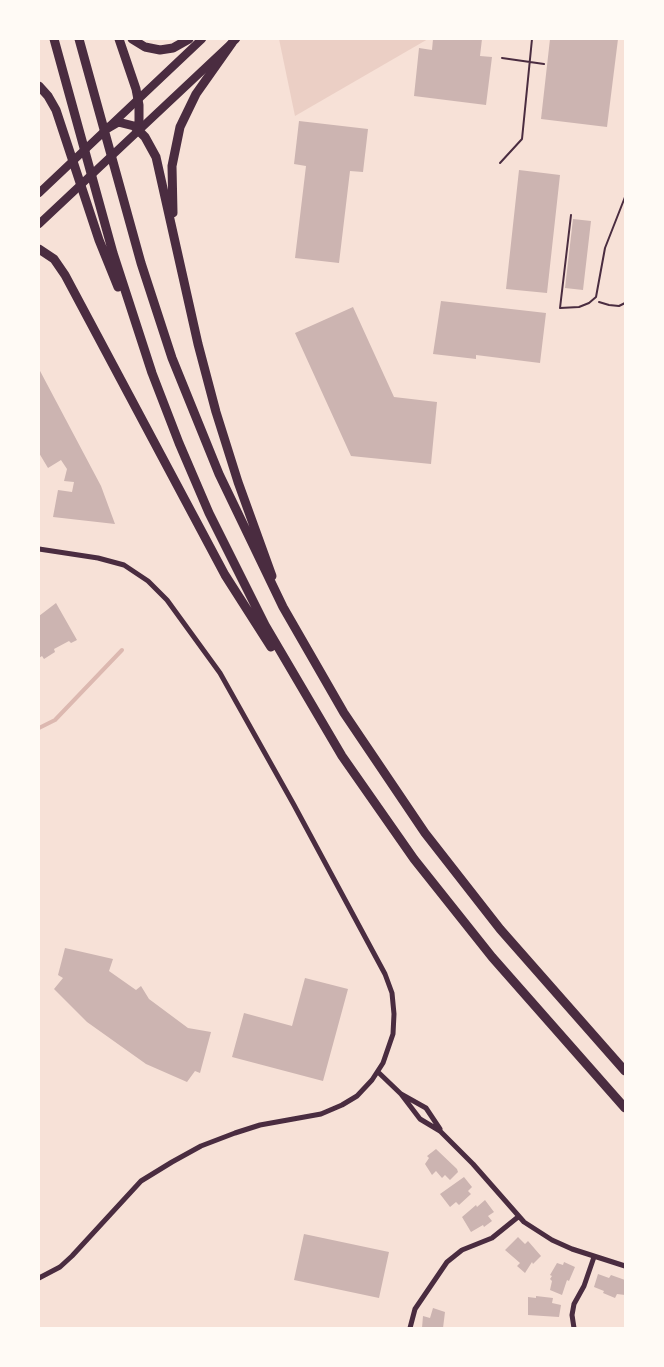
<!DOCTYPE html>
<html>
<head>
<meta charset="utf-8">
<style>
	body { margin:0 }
	#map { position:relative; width:664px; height:1367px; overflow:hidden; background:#f7e1d7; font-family:"Roboto Serif",serif }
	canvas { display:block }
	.frame { position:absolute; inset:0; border:40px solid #fffaf5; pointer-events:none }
</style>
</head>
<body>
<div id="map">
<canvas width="664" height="1367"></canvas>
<div class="frame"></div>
</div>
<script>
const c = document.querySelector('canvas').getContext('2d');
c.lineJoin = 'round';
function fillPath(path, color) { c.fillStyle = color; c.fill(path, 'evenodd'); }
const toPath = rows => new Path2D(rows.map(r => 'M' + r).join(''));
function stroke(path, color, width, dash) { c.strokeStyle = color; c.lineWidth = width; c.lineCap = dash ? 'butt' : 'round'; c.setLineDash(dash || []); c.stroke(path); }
const green = toPath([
	[279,39,428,39,295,116]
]);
const stream = toPath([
	[39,728,55,720,122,650]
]);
const building = toPath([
	[433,39,482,39,480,56,492,57,486,105,414,96,419,48,432,50],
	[550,39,618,39,607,127,541,119],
	[299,121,368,129,363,172,350,171,339,263,295,258,306,166,294,164],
	[519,170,560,175,547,293,506,289],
	[573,219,591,221,583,290,565,288],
	[441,301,546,313,540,363,476,355,476,359,433,354],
	[353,307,394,397,437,402,431,464,351,456,295,333],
	[39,369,101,486,115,524,53,517,58,490,72,492,74,482,64,481,67,469,61,460,48,468,39,453],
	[56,603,77,640,71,643,69,641,54,649,55,652,44,659,42,656,39,658,39,616],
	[65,948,113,959,109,971,136,990,141,986,149,999,188,1028,211,1032,200,1073,195,1071,187,1082,146,1064,87,1022,54,989,63,978,58,975],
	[305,978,348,989,323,1081,232,1057,244,1013,292,1026],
	[436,1149,457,1169,458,1172,450,1180,445,1175,442,1178,436,1171,432,1175,425,1164,429,1158,427,1156],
	[464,1177,472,1187,468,1191,471,1194,459,1205,456,1202,450,1207,440,1194],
	[485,1200,494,1212,488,1216,492,1221,484,1227,483,1225,471,1232,462,1217,476,1205,477,1207],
	[304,1234,389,1252,379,1298,294,1280],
	[518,1237,525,1244,528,1241,541,1256,533,1264,532,1262,525,1273,517,1266,520,1263,505,1250],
	[564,1262,575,1267,569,1281,567,1280,562,1295,550,1290,552,1281,550,1279,552,1276,550,1275,557,1263,563,1265],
	[598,1274,609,1278,611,1275,625,1280,625,1295,617,1294,615,1298,603,1293,604,1291,594,1287],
	[536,1296,553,1298,552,1303,561,1305,559,1317,528,1315,528,1297,536,1298],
	[433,1308,445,1312,443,1328,422,1328,423,1316,430,1318]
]);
const path = toPath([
	[599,302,609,305,619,306,625,303]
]);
const service = toPath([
	[502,58,544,64],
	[500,163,522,139,532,39],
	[571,215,560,308,579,307,589,303,596,297,605,248,625,197]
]);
const minor = toPath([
	[39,549,98,558,124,565,148,581,167,600,220,673,294,805,385,974,392,993,394,1014,393,1034,383,1063,372,1080,357,1096,342,1105,321,1114,260,1125,235,1133,201,1146,172,1162,141,1181,72,1256,60,1267,39,1278],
	[378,1072,401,1094,420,1119,440,1131,473,1164,524,1222,552,1240,572,1249,625,1266],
	[401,1094,426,1108,440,1129],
	[410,1328,415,1309,447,1262,462,1250,492,1238,518,1217],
	[574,1328,572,1315,574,1304,584,1286,594,1257]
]);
const secondary = toPath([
	[39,193,202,39],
	[39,224,236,39]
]);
const motorway = toPath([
	[54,39,113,253,152,373,179,443,209,513,265,625,342,756,414,859,492,957,625,1108],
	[79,39,141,263,172,358,219,474,283,607,344,713,425,833,500,929,625,1071],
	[119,39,136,89,139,105,139,130],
	[132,39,145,47,160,50,173,48,189,39],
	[39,86,48,96,56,110,99,240,118,287],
	[106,129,118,122,134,126,145,137,156,157,198,344,216,412,238,482,272,576],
	[173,213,172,166,180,127,196,94,232,43],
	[39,249,54,259,65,275,225,575,271,647]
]);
fillPath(green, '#ebcfc5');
stroke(stream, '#dcb8b0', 4);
fillPath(building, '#ccb4b1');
stroke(path, '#4a2c40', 2);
stroke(service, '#4a2c40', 2);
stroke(minor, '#4a2c40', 5);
stroke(secondary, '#4a2c40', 8);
stroke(motorway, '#4a2c40', 9);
</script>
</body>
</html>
